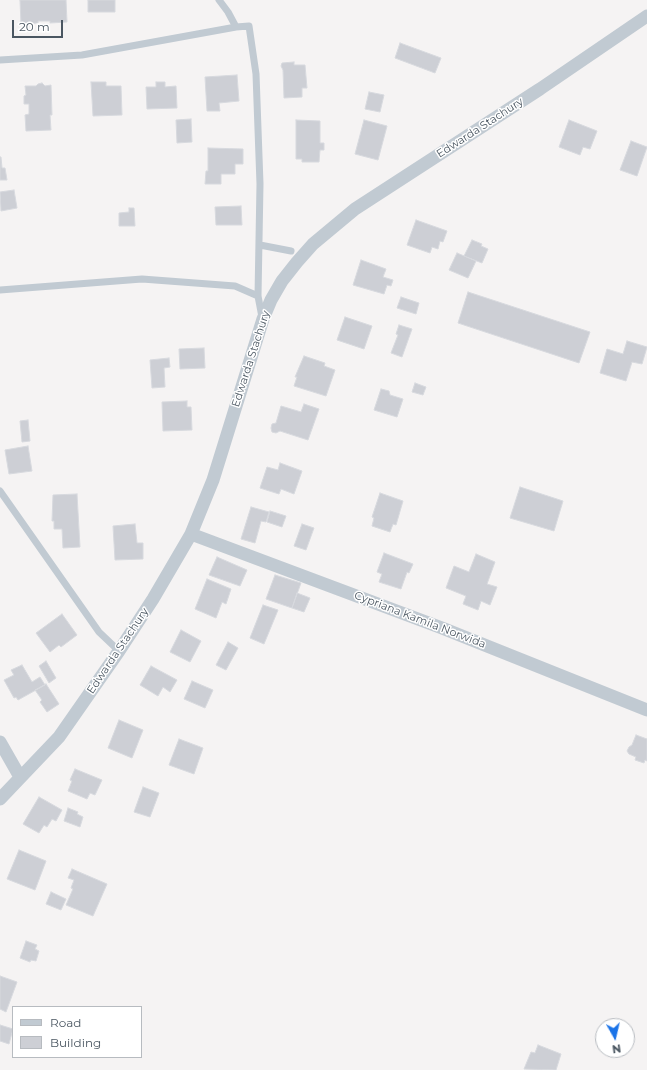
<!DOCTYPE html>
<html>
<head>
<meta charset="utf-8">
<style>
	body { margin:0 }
	#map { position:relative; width:647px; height:1070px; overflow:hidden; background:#f5f3f3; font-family:Montserrat,sans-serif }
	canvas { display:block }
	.legend { position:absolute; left:12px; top:1006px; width:130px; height:52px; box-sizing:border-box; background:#fff; border:1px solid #b7bbc0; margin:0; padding:5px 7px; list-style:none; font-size:12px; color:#4a5661 }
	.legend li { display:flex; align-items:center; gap:8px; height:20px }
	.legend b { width:20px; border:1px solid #b7bbc0 }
	.north { position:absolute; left:595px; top:1018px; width:40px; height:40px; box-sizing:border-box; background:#fff; border:1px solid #b7bbc0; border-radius:50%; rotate:172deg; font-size:11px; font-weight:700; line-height:16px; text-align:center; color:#4a5661 }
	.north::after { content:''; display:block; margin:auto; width:14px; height:18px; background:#1a73e8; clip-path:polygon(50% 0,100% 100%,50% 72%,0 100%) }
	.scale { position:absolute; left:12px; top:20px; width:51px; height:18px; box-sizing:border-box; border:2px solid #4a5661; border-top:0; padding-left:5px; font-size:12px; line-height:14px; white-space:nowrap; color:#4a5661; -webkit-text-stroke:3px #fff; paint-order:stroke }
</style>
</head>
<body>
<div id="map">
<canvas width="647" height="1070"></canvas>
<ul class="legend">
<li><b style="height:5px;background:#c1cad2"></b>Road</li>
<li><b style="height:11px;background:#cdcfd5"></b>Building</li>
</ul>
<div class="north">N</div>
<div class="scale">20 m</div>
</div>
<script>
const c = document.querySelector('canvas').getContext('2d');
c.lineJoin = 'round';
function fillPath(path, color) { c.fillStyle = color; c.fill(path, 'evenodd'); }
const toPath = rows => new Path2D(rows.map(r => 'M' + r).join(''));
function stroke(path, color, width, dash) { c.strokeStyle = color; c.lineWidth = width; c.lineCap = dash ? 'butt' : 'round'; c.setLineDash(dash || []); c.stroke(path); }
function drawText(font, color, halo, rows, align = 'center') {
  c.font = font + ' Montserrat,sans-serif'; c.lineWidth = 3; c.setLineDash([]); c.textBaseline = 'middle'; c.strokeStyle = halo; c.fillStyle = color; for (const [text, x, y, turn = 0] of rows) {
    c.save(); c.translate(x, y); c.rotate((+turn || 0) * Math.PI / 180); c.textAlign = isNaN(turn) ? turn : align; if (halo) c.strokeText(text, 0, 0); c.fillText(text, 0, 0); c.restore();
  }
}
const building = toPath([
	[20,0,66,0,67,22,50,23,50,21,38,21,38,23,21,24,20,0],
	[88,0,115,0,115,12,88,12,88,0],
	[400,43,441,58,435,73,395,58,400,43],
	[294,62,294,65,305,65,307,88,302,88,302,97,284,98,283,70,281,66,282,63,294,62],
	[237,75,239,101,219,103,220,111,207,111,205,77,237,75],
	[91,82,106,82,106,86,121,86,122,115,93,116,91,82],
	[156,82,165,82,165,87,176,86,177,108,147,109,146,87,156,87,156,82],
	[42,83,45,86,51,85,52,115,50,115,51,130,26,131,25,115,29,114,29,104,24,104,24,96,26,95,25,86,36,86,38,84,42,83],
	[369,92,384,95,380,112,365,109,369,92],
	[191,119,192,142,177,143,176,120,191,119],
	[296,120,320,121,320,143,324,143,324,150,320,150,319,162,302,162,302,159,296,159,296,120],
	[364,120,387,126,378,160,355,154,364,120],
	[569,120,597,131,590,149,583,147,580,155,559,147,569,120],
	[631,141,647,147,637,176,620,170,631,141],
	[208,148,243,149,243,164,235,164,235,174,221,174,221,184,205,184,206,171,208,171,208,148],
	[0,157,1,157,2,168,5,168,7,180,0,180,0,157],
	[14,190,17,208,1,211,0,192,14,190],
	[241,206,242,225,216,225,215,207,241,206],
	[129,208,134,208,135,226,119,226,119,213,129,212,129,208],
	[416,220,447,231,443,242,440,241,438,249,432,247,430,253,407,245,416,220],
	[472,240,482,244,481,246,488,249,482,263,464,256,472,240],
	[457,253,476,261,468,278,449,270,457,253],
	[361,260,386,269,383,277,393,280,391,286,387,285,384,294,353,285,361,260],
	[468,292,590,332,579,363,458,323,468,292],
	[401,297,419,303,416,314,397,308,401,297],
	[345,317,372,326,364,349,337,340,345,317],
	[399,325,412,329,402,357,391,353,398,335,396,334,399,325],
	[627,341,647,347,642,364,632,362,626,381,600,373,607,349,623,354,627,341],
	[204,348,205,368,180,369,179,349,204,348],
	[304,356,325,363,324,366,335,370,326,396,294,386,297,377,295,377,304,356],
	[169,358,170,367,164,368,165,387,152,388,150,360,169,358],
	[415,383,426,387,423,395,412,392,415,383],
	[381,389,389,391,390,395,403,399,397,417,374,410,381,389],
	[187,401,187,407,191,407,192,430,163,431,162,402,187,401],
	[304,404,319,409,308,440,280,431,276,433,272,432,271,428,272,424,276,423,281,406,301,412,304,404],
	[28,420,30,441,22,442,20,421,28,420],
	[28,446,32,471,9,474,5,450,28,446],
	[280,463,302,471,294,494,281,489,279,494,260,488,267,467,278,470,280,463],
	[520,487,563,501,554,531,510,518,520,487],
	[380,493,403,501,396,525,393,524,390,532,372,526,374,518,372,517,380,493],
	[77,494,80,547,63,548,62,529,54,529,54,521,52,521,53,495,77,494],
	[251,507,269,512,266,522,261,521,255,543,241,539,251,507],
	[270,511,286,516,282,527,267,522,270,511],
	[135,524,137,543,143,543,143,559,115,560,113,526,135,524],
	[302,524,314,528,306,550,294,546,302,524],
	[384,553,413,564,409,573,407,572,401,589,379,582,382,574,377,572,384,553],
	[476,554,495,562,487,584,497,587,490,605,481,601,478,610,463,604,466,596,446,588,454,566,469,572,476,554],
	[217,557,247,570,240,586,209,575,217,557],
	[275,575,301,583,292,608,266,599,275,575],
	[207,579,231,589,226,604,222,602,216,618,195,609,207,579],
	[297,593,310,598,304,612,292,608,297,593],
	[263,605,278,610,264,644,250,638,263,605],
	[62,614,77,635,61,647,59,645,50,652,36,633,62,614],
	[181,630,201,641,190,662,170,652,181,630],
	[228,642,238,648,226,670,216,665,228,642],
	[46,661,56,678,49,683,39,666,46,661],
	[22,665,32,682,40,677,45,685,18,700,16,697,14,698,4,680,14,675,11,670,22,665],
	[151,666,177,680,170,692,163,687,158,696,140,685,151,666],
	[192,681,213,690,205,708,184,699,192,681],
	[46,684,59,704,47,712,40,702,42,700,35,690,46,684],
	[119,720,143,730,132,758,108,748,119,720],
	[636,735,647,739,647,761,645,760,644,763,635,760,636,757,629,754,627,751,629,747,632,745,636,735],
	[179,739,203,748,194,774,169,765,179,739],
	[75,769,102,780,95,795,90,793,87,799,68,791,72,781,70,780,75,769],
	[143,787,159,793,150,817,134,812,143,787],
	[39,797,62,810,56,821,52,819,47,827,44,825,39,833,23,824,39,797],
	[68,808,78,812,77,814,83,817,80,827,64,821,68,808],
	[19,850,46,861,35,890,7,879,19,850],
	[72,869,107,884,93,916,66,905,73,889,71,888,74,880,68,878,72,869],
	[51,892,66,899,61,910,46,904,51,892],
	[26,941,37,945,35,949,39,951,36,961,31,960,30,962,20,958,26,941],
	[0,976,17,982,6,1012,0,1009,0,976],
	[0,1025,13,1029,9,1044,0,1041,0,1025],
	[538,1045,561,1054,556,1070,524,1069,531,1052,535,1053,538,1045]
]);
const service = toPath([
	[219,0,228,12,236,27],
	[0,60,82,55,236,27,249,26,256,74,260,184,258,296,262,317],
	[260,245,291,251],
	[0,290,142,279,235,286,258,296],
	[0,491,99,632,119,651]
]);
const minor = toPath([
	[191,534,442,628,647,710],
	[0,742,20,777],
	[0,799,59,737,119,651,153,599,191,534,213,480,263,319,271,300,282,281,297,262,313,244,355,209,540,89,647,16]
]);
const streetNames = [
	["Edwarda Stachury",480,128,-33],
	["Edwarda Stachury",251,359,-72],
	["Cypriana Kamila Norwida",420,620,21],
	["Edwarda Stachury",118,651,-56]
];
fillPath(building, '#cdcfd5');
stroke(building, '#d7d9de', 1);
stroke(service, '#c1cad2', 7);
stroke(minor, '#c1cad2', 13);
drawText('11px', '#4a5661', '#fff', streetNames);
</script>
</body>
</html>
